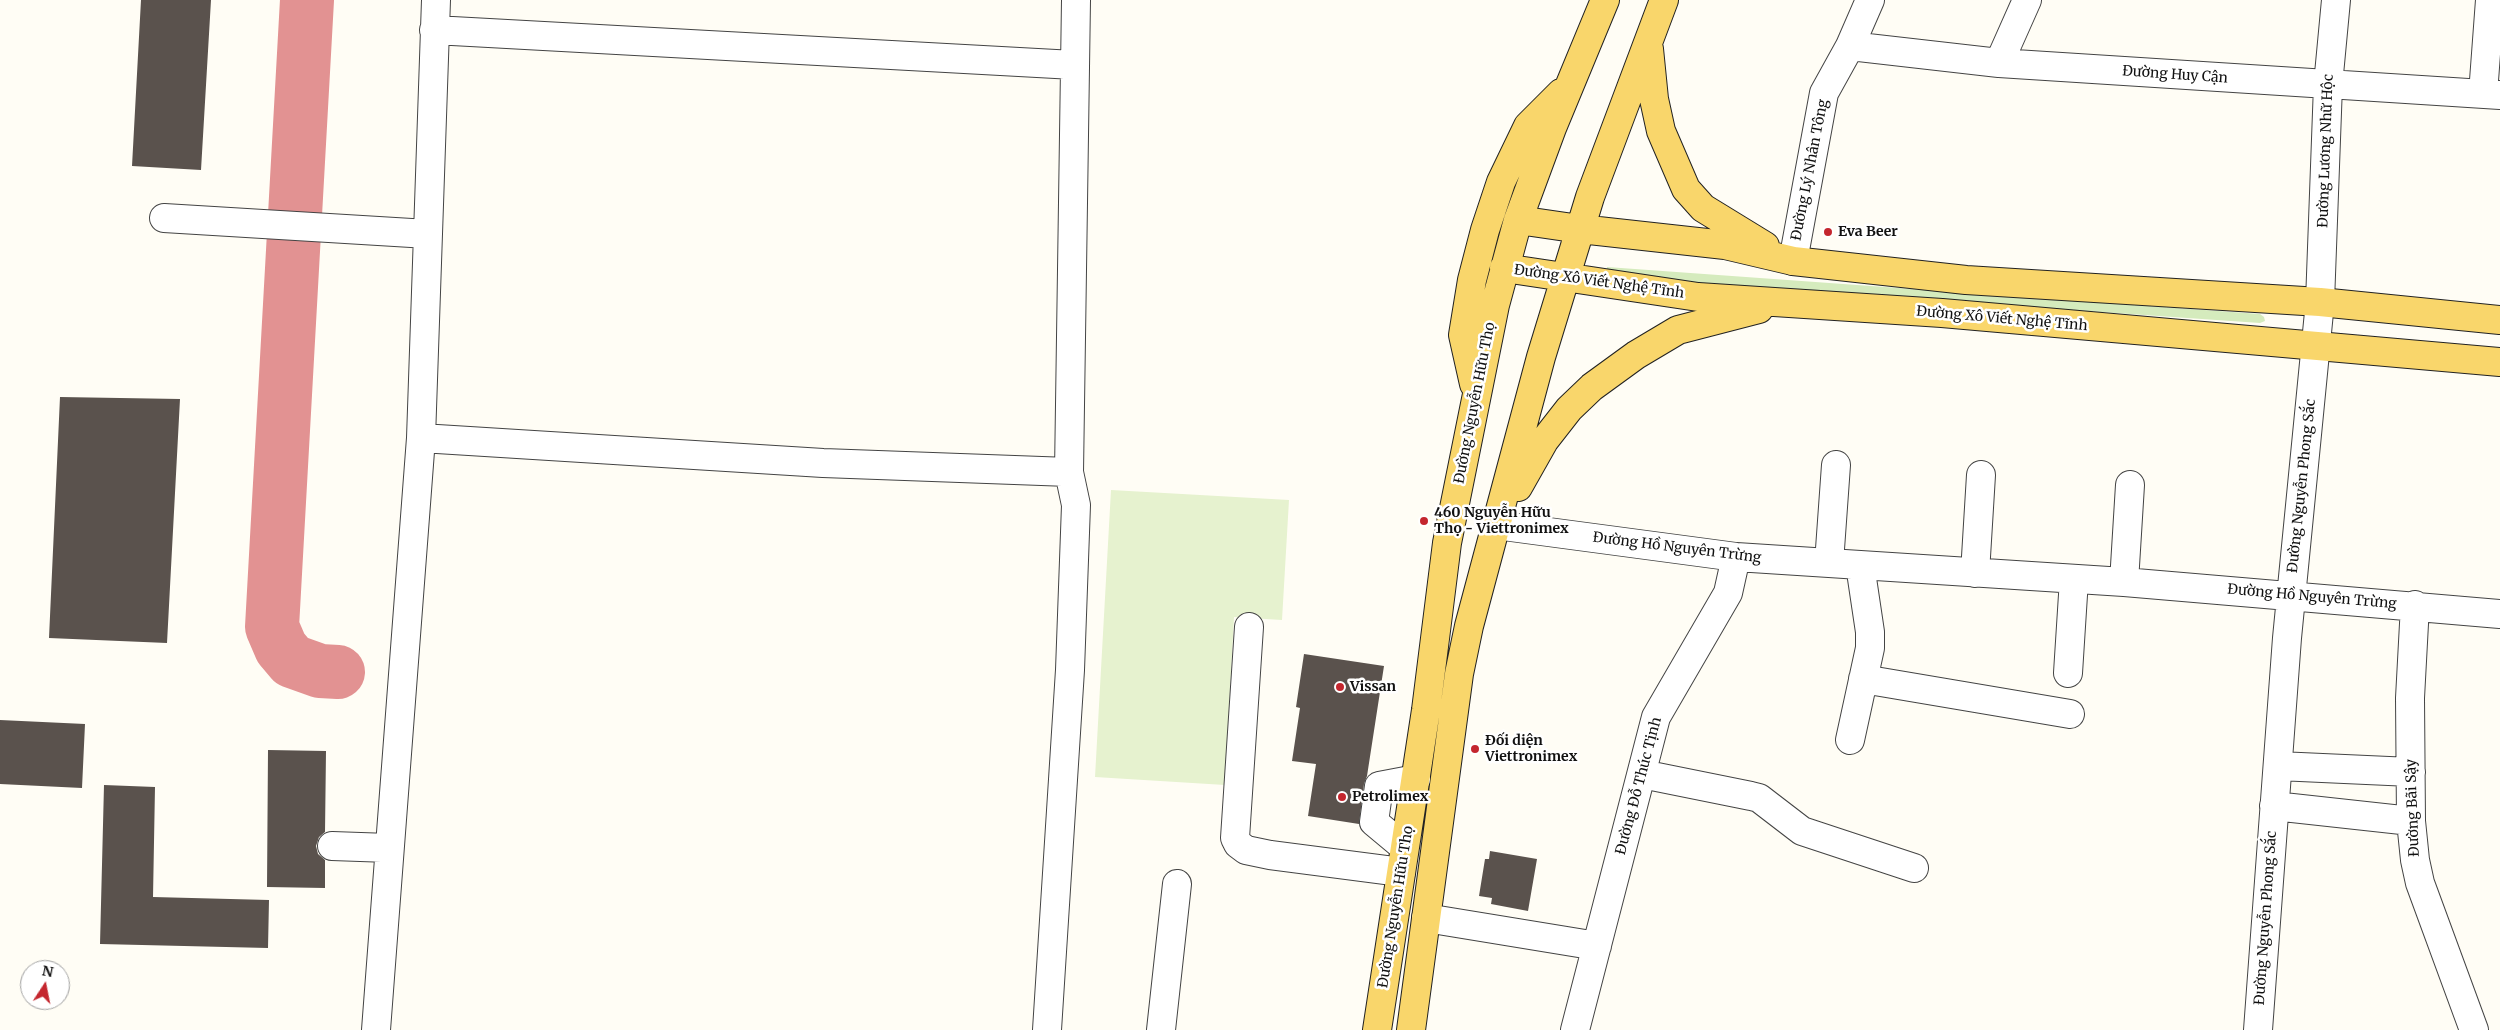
<!DOCTYPE html>
<html>
<head>
<meta charset="utf-8">
<style>
	body { margin:0 }
	#map { position:relative; width:2500px; height:1030px; overflow:hidden; background:#fffdf5; font-family:Merriweather,serif }
	canvas { display:block }
	.north { position:absolute; left:20px; top:960px; width:50px; height:50px; box-sizing:border-box; background:#fff; border:1px solid #a0a0a0; border-radius:50%; rotate:11deg; font-size:14px; font-weight:700; line-height:20px; text-align:center; color:#111 }
	.north::after { content:''; display:block; margin:auto; width:18px; height:22px; background:#c4262e; clip-path:polygon(50% 0,100% 100%,50% 72%,0 100%) }
</style>
</head>
<body>
<div id="map">
<canvas width="2500" height="1030"></canvas>
<div class="north">N</div>
</div>
<script>
const c = document.querySelector('canvas').getContext('2d');
c.lineJoin = 'round';
function fillPath(path, color) { c.fillStyle = color; c.fill(path, 'evenodd'); }
const toPath = rows => new Path2D(rows.map(r => 'M' + r).join(''));
function stroke(path, color, width, dash) { c.strokeStyle = color; c.lineWidth = width; c.lineCap = dash ? 'butt' : 'round'; c.setLineDash(dash || []); c.stroke(path); }
function drawText(font, color, halo, rows, align = 'center') {
  c.font = font + ' Merriweather,serif'; c.lineWidth = 5; c.setLineDash([]); c.textBaseline = 'middle'; c.strokeStyle = halo; c.fillStyle = color; for (const [text, x, y, turn = 0] of rows) {
    c.save(); c.translate(x, y); c.rotate((+turn || 0) * Math.PI / 180); c.textAlign = isNaN(turn) ? turn : align; if (halo) c.strokeText(text, 0, 0); c.fillText(text, 0, 0); c.restore();
  }
}
const green = toPath([
	[1607,267,2260,314,2264,317,2265,321,2260,323,1708,285,1607,273]
]);
const pitch = toPath([
	[1111,490,1289,500,1282,620,1234,617,1225,785,1095,777]
]);
const taxiway = toPath([
	[307,0,272,627,281,648,292,661,320,671,338,672]
]);
const building = toPath([
	[141,0,211,0,201,170,132,166],
	[60,397,180,399,167,643,49,638],
	[1304,654,1384,666,1367,776,1364,784,1359,824,1308,816,1316,764,1292,761,1300,708,1296,707],
	[0,720,85,724,82,788,0,784],
	[268,750,326,751,325,832,319,837,316,846,318,854,325,860,325,888,267,887],
	[104,785,155,787,153,897,269,900,268,948,100,944],
	[1490,851,1537,859,1528,911,1491,904,1492,898,1479,896,1485,859,1489,859]
]);
const minor = toPath([
	[434,30,1074,65],
	[1850,46,1999,63,2500,95],
	[1999,63,2027,0],
	[2483,94,2490,0],
	[164,218,428,234],
	[1793,261,1824,93,1850,46,1870,0],
	[421,438,823,463,1069,472],
	[1496,525,1736,557,2124,582,2500,614],
	[1829,563,1836,465],
	[1975,573,1981,475],
	[2124,582,2130,485],
	[2415,605,2410,698,2411,821,2415,860,2420,883,2474,1030],
	[1249,627,1235,838,1238,844,1246,850,1270,855,1401,872],
	[2068,673,2074,579],
	[1863,679,2070,714],
	[1850,740,1870,648,1870,632,1860,565],
	[2278,766,2411,772],
	[1642,774,1751,796,1759,798,1802,831,1914,868],
	[2274,806,2411,821],
	[332,846,389,848],
	[1404,847,1374,822,1379,786,1416,779],
	[1426,918,1597,946],
	[376,1030,421,438,436,0],
	[1047,1030,1070,670,1076,505,1069,472,1076,0],
	[1161,1030,1177,884],
	[1575,1030,1656,717,1728,593,1736,557],
	[2258,1030,2287,638,2320,302,2328,85,2336,0]
]);
const major = toPath([
	[1649,49,1654,99,1661,131,1686,189,1703,208,1765,246],
	[1518,220,1580,229,1725,245,1793,261,1966,280,2320,302,2500,320],
	[1504,268,1698,297,1942,313,2500,362],
	[1474,384,1463,335,1472,280,1485,230,1501,182,1528,126,1561,93],
	[1518,487,1544,441,1569,409,1592,387,1636,355,1678,330,1759,309],
	[1377,1030,1426,710,1447,543,1495,305,1518,220,1552,128,1605,0],
	[1411,1030,1459,674,1469,626,1541,357,1590,197,1664,0]
]);
const markers = [
	[1828,232,5,"#c4262e"],
	[1424,521,5,"#c4262e"],
	[1340,687,5,"#c4262e"],
	[1475,749,5,"#c4262e"],
	[1342,797,5,"#c4262e"]
];
const streetNames = [
	["Đường Huy Cận",2175,75,4],
	["Đường Lương Nhữ Hộc",2326,151,-88],
	["Đường Lý Nhân Tông",1810,170,-79],
	["Đường Xô Viết Nghệ Tĩnh",1599,282,8],
	["Đường Xô Viết Nghệ Tĩnh",2002,319,5],
	["Đường Nguyễn Hữu Thọ",1475,403,-79],
	["Đường Nguyễn Phong Sắc",2302,486,-84],
	["Đường Hồ Nguyên Trừng",1677,548,7],
	["Đường Hồ Nguyên Trừng",2312,597,5],
	["Đường Đỗ Thúc Tịnh",1639,786,-75],
	["Đường Bãi Sậy",2413,808,-92],
	["Đường Nguyễn Hữu Thọ",1396,907,-81],
	["Đường Nguyễn Phong Sắc",2266,918,-86]
];
const poiNames = [
	["Eva Beer",1838,232],
	["460 Nguyễn Hữu",1434,513],
	["Thọ - Viettronimex",1434,529],
	["Vissan",1350,687],
	["Đối diện",1485,741],
	["Viettronimex",1485,757],
	["Petrolimex",1352,797]
];
fillPath(green, '#d5ebbd');
fillPath(pitch, '#e6f2cf');
stroke(taxiway, '#e29292', 54);
fillPath(building, '#5a524d');
stroke(minor, '#444', 30);
stroke(major, '#222', 30);
stroke(minor, '#fff', 28);
stroke(major, '#f9d66b', 28);
for (const [x, y, r, color] of markers) { const dot = new Path2D(); dot.arc(x, y, r, 0, 2 * Math.PI); c.fillStyle = color; c.fill(dot); stroke(dot, '#fff', 2); }
drawText('14px', '#111', '#fff', streetNames);
drawText('bold 14px', '#111', '#fff', poiNames, 'left');
</script>
</body>
</html>
